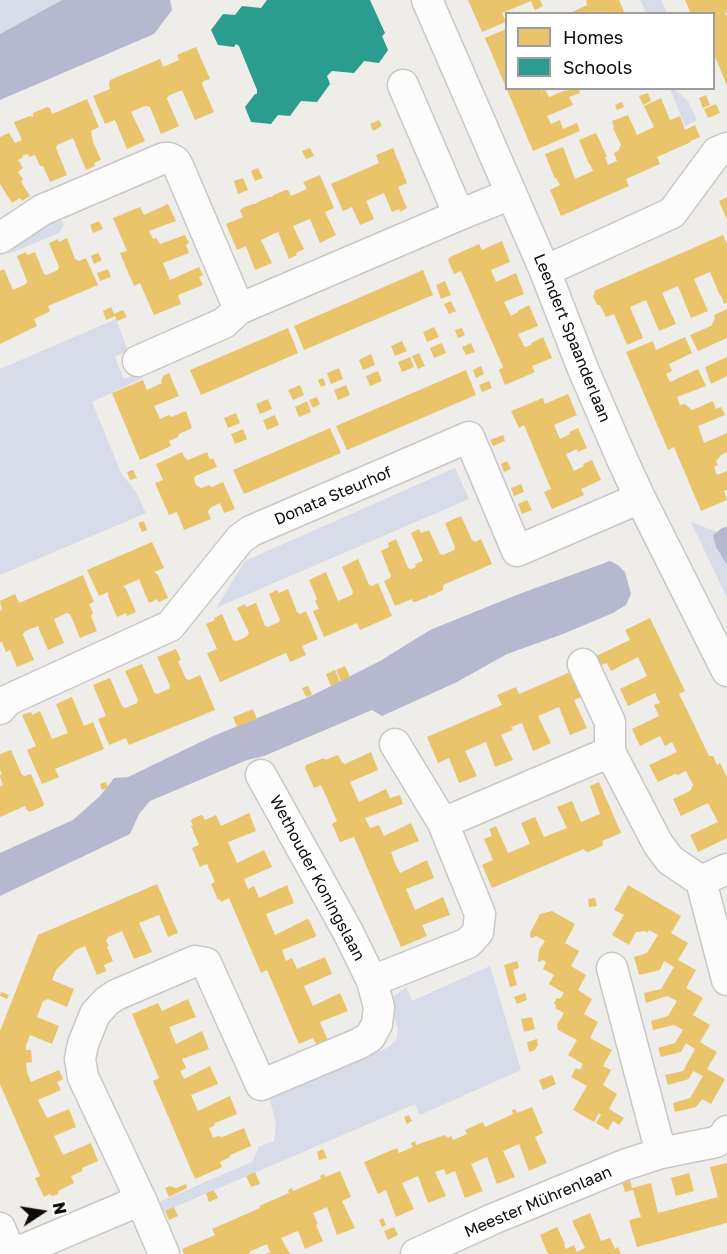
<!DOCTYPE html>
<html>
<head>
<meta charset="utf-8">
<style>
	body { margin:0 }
	#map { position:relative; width:727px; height:1254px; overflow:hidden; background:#efedea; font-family:"Golos Text",sans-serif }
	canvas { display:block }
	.legend { position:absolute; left:505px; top:12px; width:210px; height:78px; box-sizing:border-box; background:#fff; border:2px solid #9e9d9d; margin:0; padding:8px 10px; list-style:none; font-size:18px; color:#0c0b09 }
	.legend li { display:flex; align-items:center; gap:12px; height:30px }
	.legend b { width:30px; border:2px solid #9e9d9d }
	.north { position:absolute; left:12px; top:1182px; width:60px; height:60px; -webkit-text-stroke:4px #fff; paint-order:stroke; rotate:78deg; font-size:16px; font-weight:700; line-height:24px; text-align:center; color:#0c0b09 }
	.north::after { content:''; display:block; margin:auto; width:21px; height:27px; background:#0c0b09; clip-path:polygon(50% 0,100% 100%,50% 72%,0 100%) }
</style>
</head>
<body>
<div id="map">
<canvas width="727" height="1254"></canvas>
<ul class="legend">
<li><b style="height:16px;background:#e9c46a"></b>Homes</li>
<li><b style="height:16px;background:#2a9d8f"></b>Schools</li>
</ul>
<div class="north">N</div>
</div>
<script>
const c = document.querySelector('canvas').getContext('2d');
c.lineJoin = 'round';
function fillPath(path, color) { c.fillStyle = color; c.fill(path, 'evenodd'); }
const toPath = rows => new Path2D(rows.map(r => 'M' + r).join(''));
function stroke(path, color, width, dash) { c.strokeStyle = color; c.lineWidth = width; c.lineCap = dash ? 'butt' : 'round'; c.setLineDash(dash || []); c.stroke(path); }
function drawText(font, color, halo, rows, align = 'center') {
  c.font = font + ' "Golos Text",sans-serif'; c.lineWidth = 6; c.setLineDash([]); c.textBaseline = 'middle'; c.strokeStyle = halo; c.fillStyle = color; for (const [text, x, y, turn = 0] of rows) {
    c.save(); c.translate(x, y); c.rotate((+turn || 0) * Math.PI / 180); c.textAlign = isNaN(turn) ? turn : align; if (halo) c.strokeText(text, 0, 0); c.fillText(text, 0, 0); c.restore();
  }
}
const green = toPath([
	[0,0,62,0,0,34],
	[640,0,661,0,667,13,646,13],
	[670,89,674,89,688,101,697,120,685,126],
	[58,213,64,225,59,233,9,254,5,246],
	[116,319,128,351,115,357,124,379,140,372,143,378,92,402,121,473,136,492,146,513,0,575,0,369],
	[455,468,469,499,216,608,245,561],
	[691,522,717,532,713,535,716,547,727,565,727,598],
	[490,966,521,1070,420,1115,415,1104,156,1215,152,1205,252,1162,259,1147,274,1141,276,1123,269,1096,387,1048,396,1041,398,1030,394,1015,393,997,406,987,412,1001]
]);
const water = toPath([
	[62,0,170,0,172,10,154,34,0,100,0,34],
	[727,527,727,565,716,547,713,535,722,528],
	[610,561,618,565,625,572,631,594,626,605,613,613,563,634,507,654,457,682,382,716,372,710,264,756,247,760,150,801,139,814,130,834,0,896,0,853,73,820,100,796,114,778,128,777,211,737,311,696,380,661,430,630,519,594]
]);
const homes = toPath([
	[468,0,540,0,543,6,535,10,531,1,502,13,506,22,482,32],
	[586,0,619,0,625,14,568,14,587,5],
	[685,0,727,0,727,12,725,13,727,16,727,86,714,54,714,14,691,14],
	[506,29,506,88,539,88,541,91,545,89,549,97,566,90,567,91,573,88,578,88,580,93,569,97,573,105,547,116,551,124,560,120,563,129,577,123,580,131,533,151,485,38],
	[196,47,210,79,203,81,202,84,214,112,195,120,182,90,168,96,167,99,179,126,161,134,150,107,146,106,140,108,131,112,145,141,127,149,115,120,105,124,93,96,110,89,109,85,110,80,160,59,163,67,179,60,177,55],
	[648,93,651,101,643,105,639,96],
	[706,95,710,105,703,108,699,98],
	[661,98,670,120,680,116,685,130,695,125,700,137,690,141,691,142,657,157,660,164,626,179,629,186,561,216,550,190,560,185,556,178,555,179,545,154,563,147,575,179,593,171,590,164,589,164,579,140,596,133,607,157,605,157,608,165,617,161,614,153,618,151,621,145,613,128,614,127,612,121,628,115,637,135,654,127,644,106],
	[87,99,99,127,91,131,93,142,101,160,94,163,95,166,86,170,73,138,57,145,56,148,67,175,50,182,43,166,40,166,35,155,29,157,28,154,22,156,23,157,18,160,23,168,18,172,23,179,21,182,30,196,22,201,20,198,12,203,0,184,0,137,9,133,15,143,22,140,14,122,30,116,33,117,33,113,47,107,50,108,52,114],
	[622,102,624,107,617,110,615,105],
	[716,104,720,113,708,118,704,109],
	[379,120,382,126,373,131,370,124],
	[310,148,314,156,306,159,302,151],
	[393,148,407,183,398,187,407,208,400,212,399,209,392,212,384,193,366,201,374,219,360,225,352,207,343,211,331,184,379,163,376,155],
	[258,168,263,178,255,181,251,171],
	[320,175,334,208,325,212,336,235,320,243,310,219,293,226,304,249,296,253,297,255,289,259,278,232,261,240,272,263,255,270,246,246,237,250,226,224,243,217,240,211,242,208,253,204,256,204,258,202,269,197,272,197,274,195,285,190,288,190,291,196,307,189,303,182],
	[243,178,248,190,238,194,234,181],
	[727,197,727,220,719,201],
	[168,204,176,221,149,231,153,239,156,238,160,244,185,235,189,243,186,245,189,253,163,263,170,280,199,267,203,275,199,277,203,285,178,295,181,304,154,315,140,283,134,286,127,270,120,253,127,251,113,218,140,207,144,215],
	[99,221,103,229,93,233,90,225],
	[723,235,727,244,727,303,724,304,721,295,720,296,710,272,694,279,708,311,691,318,678,286,662,293,676,324,659,331,646,300,630,307,643,338,627,345,614,314,606,317,600,305,597,305,593,296,595,293,594,291],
	[67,238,75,259,79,261,86,258,98,285,48,306,50,310,49,312,34,319,37,326,0,344,0,271,4,269,13,290,26,284,27,281,17,256,26,252,27,255,35,252,44,274,47,275,58,270,59,267,49,243,58,239,59,242],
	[502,241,510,262,491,270,496,282,516,273,524,294,504,302,511,316,518,312,518,311,529,305,538,326,518,334,524,346,526,347,532,344,531,343,543,337,552,358,532,366,535,372,505,385,499,370,503,367,461,271,454,274,448,260,450,257,479,244,482,250],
	[98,253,102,260,94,264,91,256],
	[108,269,111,277,100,281,97,273],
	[423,270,433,295,304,350,294,326],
	[445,281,451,295,441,299,436,285],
	[451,301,456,311,449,314,444,304],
	[111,307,114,314,123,310,127,317,117,321,115,316,106,320,103,311],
	[727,309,727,338,698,351,690,335,711,326,715,318,714,315],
	[434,327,439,337,427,342,423,332],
	[288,328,298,353,201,395,190,370],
	[462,328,465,335,458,338,455,330],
	[685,337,692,353,669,364,672,371,666,374,670,382,698,369,706,386,677,397,680,405,685,404,692,410,713,401,716,409,721,407,725,415,698,426,704,443,727,433,727,452,721,455,716,461,718,465,714,467,717,475,727,471,727,490,724,491,727,500,701,511,674,447,668,450,626,352,653,341,656,350],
	[402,341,407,351,395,356,391,346],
	[442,343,446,353,434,358,430,348],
	[471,343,475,352,466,355,462,347],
	[419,353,425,366,418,369,412,356],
	[371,354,375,365,363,370,359,360],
	[410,357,414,367,402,372,398,362],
	[727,357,727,376,711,384,705,367],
	[481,366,484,374,476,378,473,370],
	[339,368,343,379,331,384,327,373],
	[466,370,476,395,347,450,336,426],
	[378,371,382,381,370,386,366,376],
	[169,373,179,396,154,406,160,419,169,415,171,417,186,411,192,428,179,434,178,437,169,441,171,446,140,460,112,393,143,380,147,390,162,383,161,381,163,376],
	[323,378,326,385,321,387,318,380],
	[489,381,492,388,482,392,479,385],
	[300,385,304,395,293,400,288,390],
	[346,385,350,395,338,400,334,390],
	[568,394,577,415,554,425,560,439,570,434,569,432,578,428,587,448,578,452,577,449,566,454,574,471,584,466,583,464,592,460,601,480,581,489,584,495,552,509,544,492,551,489,524,425,519,428,511,411,543,398,545,404],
	[317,397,320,404,313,408,309,400],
	[268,399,272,409,260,414,256,404],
	[307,401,311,412,299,417,295,407],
	[236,413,240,423,228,428,224,418],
	[275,415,279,425,267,430,263,420],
	[330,428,341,453,244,494,233,470],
	[243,429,247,439,235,444,231,434],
	[503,435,505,441,493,446,490,440],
	[182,452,185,458,188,460,207,452,210,460,213,458,217,467,195,476,194,479,196,485,201,488,209,485,212,487,223,482,235,509,224,513,220,503,210,508,208,512,211,519,184,530,177,512,169,515,155,483,163,480,156,464],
	[507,461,511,469,504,472,501,464],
	[133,470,137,478,130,480,127,472],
	[521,484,524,492,514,496,511,488],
	[527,500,532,510,522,514,518,504],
	[461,516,472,540,475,542,481,539,492,564,443,585,443,590,431,596,429,595,428,597,415,602,412,601,412,599,395,606,384,581,390,578,391,576,381,551,389,547,388,543,396,539,408,568,411,569,416,567,415,564,423,561,411,533,419,529,421,533,429,530,440,554,443,555,454,550,455,547,445,523],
	[144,521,147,530,142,532,138,523],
	[152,542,164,568,154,572,158,575,168,598,159,602,157,599,149,603,140,582,140,579,123,586,126,589,136,612,127,616,126,613,117,617,108,596,108,592,99,596,87,570],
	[358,559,369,585,372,586,378,583,392,616,360,630,357,623,324,637,313,611,319,609,315,601,317,599,309,580,326,572,338,601,352,595,353,592,342,567],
	[83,575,94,602,89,604,93,613,91,616,97,631,80,638,70,614,67,613,54,619,64,643,48,650,39,629,39,626,30,629,24,632,23,635,34,660,17,667,10,650,6,652,2,642,0,642,0,611,2,610,0,601,15,594,19,603],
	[288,589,297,612,300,614,306,611,318,639,302,646,306,655,290,662,286,653,220,682,207,653,217,649,206,624,215,620,214,618,222,614,233,640,236,641,242,639,247,636,249,633,237,608,245,604,246,607,256,603,265,626,268,627,279,622,280,620,269,594,277,590,279,593],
	[650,618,685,691,679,694,688,712,709,756,713,756,717,765,720,763,727,777,727,838,698,852,690,835,718,822,708,803,681,816,673,799,690,791,693,785,686,771,678,775,675,774,658,782,649,765,677,752,672,742,665,746,660,736,640,746,632,729,659,716,654,705,660,703,655,693,628,706,620,689,647,676,638,657,611,671,607,663,601,665,596,656,630,640,625,630],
	[176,649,181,660,178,661,186,679,189,680,200,675,215,710,129,745,126,738,109,745,98,719,106,716,93,685,110,678,122,706,125,708,137,703,138,700,125,671,142,664,154,692,157,694,169,689,170,686,157,657],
	[345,666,350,677,341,681,336,670],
	[335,670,340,682,331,686,326,674],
	[575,670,585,696,574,700,587,728,570,735,559,707,538,716,551,743,533,751,522,723,511,727,513,730,501,735,513,760,495,767,486,742,465,751,477,776,459,783,449,758,438,763,427,737,502,705,497,695,516,687,519,694],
	[308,686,312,695,306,697,302,688],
	[72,697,84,726,93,722,104,749,55,769,59,777,42,784,27,750,36,746,22,715,31,712,32,715,40,711,52,739,68,733,56,704],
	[253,709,257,719,237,727,233,717],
	[11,750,22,775,25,776,31,774,44,804,43,806,30,812,27,810,25,806,0,817,0,787,3,785,0,777,0,775,2,774,0,770,0,754],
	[371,752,378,770,350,782,359,802,386,789,390,798,400,795,403,804,365,818,370,828,379,825,384,836,411,823,419,841,391,852,395,863,400,873,427,860,434,878,406,889,415,910,443,897,450,915,422,925,427,936,401,947,354,837,340,842,332,824,337,821,321,785,314,788,305,768,306,765,324,758,325,760,338,755,342,762,345,764],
	[106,782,108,788,102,790,100,784],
	[599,782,621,833,602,841,603,843,602,846,588,852,585,851,584,849,492,888,482,865,493,860,484,839,492,836,489,829,496,826,508,853,530,844,521,823,535,817,544,837,567,828,557,807,572,801,581,822,600,814,590,786],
	[249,813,256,831,228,842,237,863,264,850,272,867,244,879,248,889,254,886,259,898,287,885,294,903,266,914,275,935,307,919,309,920,316,935,315,937,282,950,286,961,292,958,297,969,325,957,332,974,304,986,313,1006,340,993,348,1011,320,1022,329,1043,318,1048,313,1038,299,1044,267,970,261,973,229,898,221,902,220,899,218,900,211,884,215,882,207,864,200,867,192,848,199,845,191,826,193,825,191,821,192,819,201,815,203,816,205,820,216,815,221,826],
	[157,884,178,933,168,937,159,915,139,923,152,952,134,959,122,931,108,937,106,941,109,946,107,947,113,961,104,965,106,971,97,975,85,946,76,950,56,970,52,980,74,989,67,1007,48,999,43,1001,37,1017,59,1026,52,1044,30,1035,26,1045,26,1050,31,1050,32,1062,26,1063,27,1072,31,1082,59,1070,63,1079,57,1082,61,1090,38,1100,47,1118,69,1109,76,1127,54,1136,63,1155,91,1143,98,1161,82,1168,82,1171,71,1176,74,1183,58,1191,58,1194,52,1196,50,1194,44,1197,35,1178,40,1176,0,1084,0,1031,38,935],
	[628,885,681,916,671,933,688,943,678,960,696,970,686,988,703,998,693,1015,710,1025,700,1042,717,1052,707,1069,725,1079,711,1104,702,1099,696,1107,675,1112,673,1103,690,1098,703,1076,693,1071,689,1079,668,1085,665,1075,683,1071,695,1049,686,1043,681,1052,661,1057,658,1048,675,1043,683,1030,674,1025,653,1030,651,1021,668,1016,677,1001,667,996,646,1003,644,993,661,989,674,967,664,961,660,970,639,975,634,957,647,953,658,935,649,930,648,933,645,931,636,932,629,945,612,935,624,915,614,910],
	[595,898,597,906,589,907,588,899],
	[552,911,575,924,565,943,579,951,571,966,586,975,578,990,592,999,584,1014,598,1022,590,1038,612,1050,603,1066,611,1070,603,1085,617,1094,609,1109,624,1118,619,1125,613,1121,608,1130,596,1123,601,1115,599,1113,594,1122,573,1110,587,1086,571,1077,576,1068,580,1070,583,1064,568,1055,577,1040,558,1030,557,1025,564,1013,555,1008,556,1006,554,1003,557,998,560,999,564,993,549,984,554,975,543,969,546,962,543,960,538,962,539,950,545,941,536,936,531,938,530,933,540,914],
	[517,961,519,968,513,970,517,985,510,987,504,965],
	[1,992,9,995,7,999,0,996],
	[525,993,527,1000,517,1004,514,997],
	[188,999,196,1017,169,1027,176,1044,202,1031,209,1049,182,1059,186,1068,180,1071,184,1079,210,1066,218,1084,191,1095,198,1111,230,1096,237,1114,215,1123,214,1126,209,1128,213,1138,218,1136,222,1137,244,1128,251,1146,230,1155,230,1157,220,1162,222,1167,195,1179,153,1081,159,1078,132,1014,158,1003,162,1011],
	[532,1017,535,1029,524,1032,521,1019],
	[537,1039,538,1045,535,1050,529,1052,527,1042],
	[552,1075,556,1084,543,1090,539,1080],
	[532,1107,543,1133,535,1137,547,1163,529,1171,519,1144,503,1151,515,1177,497,1184,487,1157,471,1164,483,1191,465,1198,455,1171,446,1175,444,1169,435,1172,446,1196,428,1203,418,1176,402,1183,414,1209,396,1217,386,1190,378,1194,364,1162,397,1148,399,1153,413,1147,411,1143,415,1141,416,1145,445,1135,448,1138,451,1136,453,1140,467,1134,465,1130,483,1122,485,1127,513,1114,512,1110,515,1109,517,1113],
	[409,1115,412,1121,407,1124,404,1117],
	[323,1149,327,1158,319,1160,317,1152],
	[727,1163,727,1223,637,1247,629,1220,641,1217,633,1190,625,1192,622,1182,630,1180,632,1188,651,1183,658,1213,718,1197,710,1167],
	[340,1171,351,1197,342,1201,355,1228,337,1235,327,1207,313,1213,318,1224,316,1225,323,1241,305,1249,298,1231,281,1238,290,1254,266,1254,270,1252,267,1244,249,1252,250,1254,184,1254,182,1249,215,1235,212,1229,260,1208,259,1206,289,1193,288,1190,292,1188,293,1191,321,1179,320,1176,324,1174,325,1177],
	[255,1172,260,1184,251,1187,246,1176],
	[689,1173,694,1191,676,1196,671,1178],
	[186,1184,187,1188,169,1197,165,1188,170,1186,176,1188],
	[214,1190,218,1198,209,1202,206,1193],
	[174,1207,178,1216,169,1220,165,1211],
	[590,1213,601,1241,610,1238,615,1249,618,1247,621,1254,549,1254,547,1252,540,1235,557,1227,565,1244,564,1245,566,1249,574,1245,577,1252,585,1248,572,1221],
	[383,1218,386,1225,382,1227,379,1220],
	[394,1227,398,1235,388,1240,384,1231]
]);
const schools = toPath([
	[267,0,370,0,385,33,382,36,388,50,379,63,364,61,354,73,332,71,327,76,330,84,317,102,301,101,290,116,278,115,271,124,251,122,245,107,255,94,257,94,257,90,239,46,236,44,234,47,218,45,211,30,223,14,235,15,242,6,261,8]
]);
const minor = toPath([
	[427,0,545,271,583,369,622,459,640,498,727,671],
	[403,85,459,215],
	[0,238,42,210,164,158,169,158,175,161,178,166,239,309],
	[545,271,672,213,717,152,727,148],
	[138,361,224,323,239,309,459,215,511,194],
	[583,664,610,722,610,752],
	[0,709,8,700,170,626,240,539,251,531,469,437,517,551,640,498],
	[395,744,443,823],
	[261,775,348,932,372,981],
	[727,869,701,881,727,980],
	[612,968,661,1153],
	[141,1200,83,1077,80,1059,83,1044,95,1014,107,1001,116,995,195,961,206,963,261,1085,358,1044,370,1037,377,1024,379,1007,372,981,468,943,478,932,480,914,443,823,610,752,658,844,670,860,701,881],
	[0,1228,11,1254],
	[13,1254,141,1200,164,1254],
	[416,1254,493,1219,624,1165,661,1153,716,1142,724,1136,727,1131]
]);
const streetNames = [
	["Leendert Spaanderlaan",572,338,68],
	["Donata Steurhof",333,496,-23],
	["Wethouder Koningslaan",317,878,62],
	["Meester Mührenlaan",538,1202,-23]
];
fillPath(green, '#d8dbe8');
fillPath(water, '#b5b8cf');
fillPath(homes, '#e9c46a');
fillPath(schools, '#2a9d8f');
stroke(minor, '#c9c8c6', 33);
stroke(minor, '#fdfcfc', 30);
drawText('16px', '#0c0b09', '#fff', streetNames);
</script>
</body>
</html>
